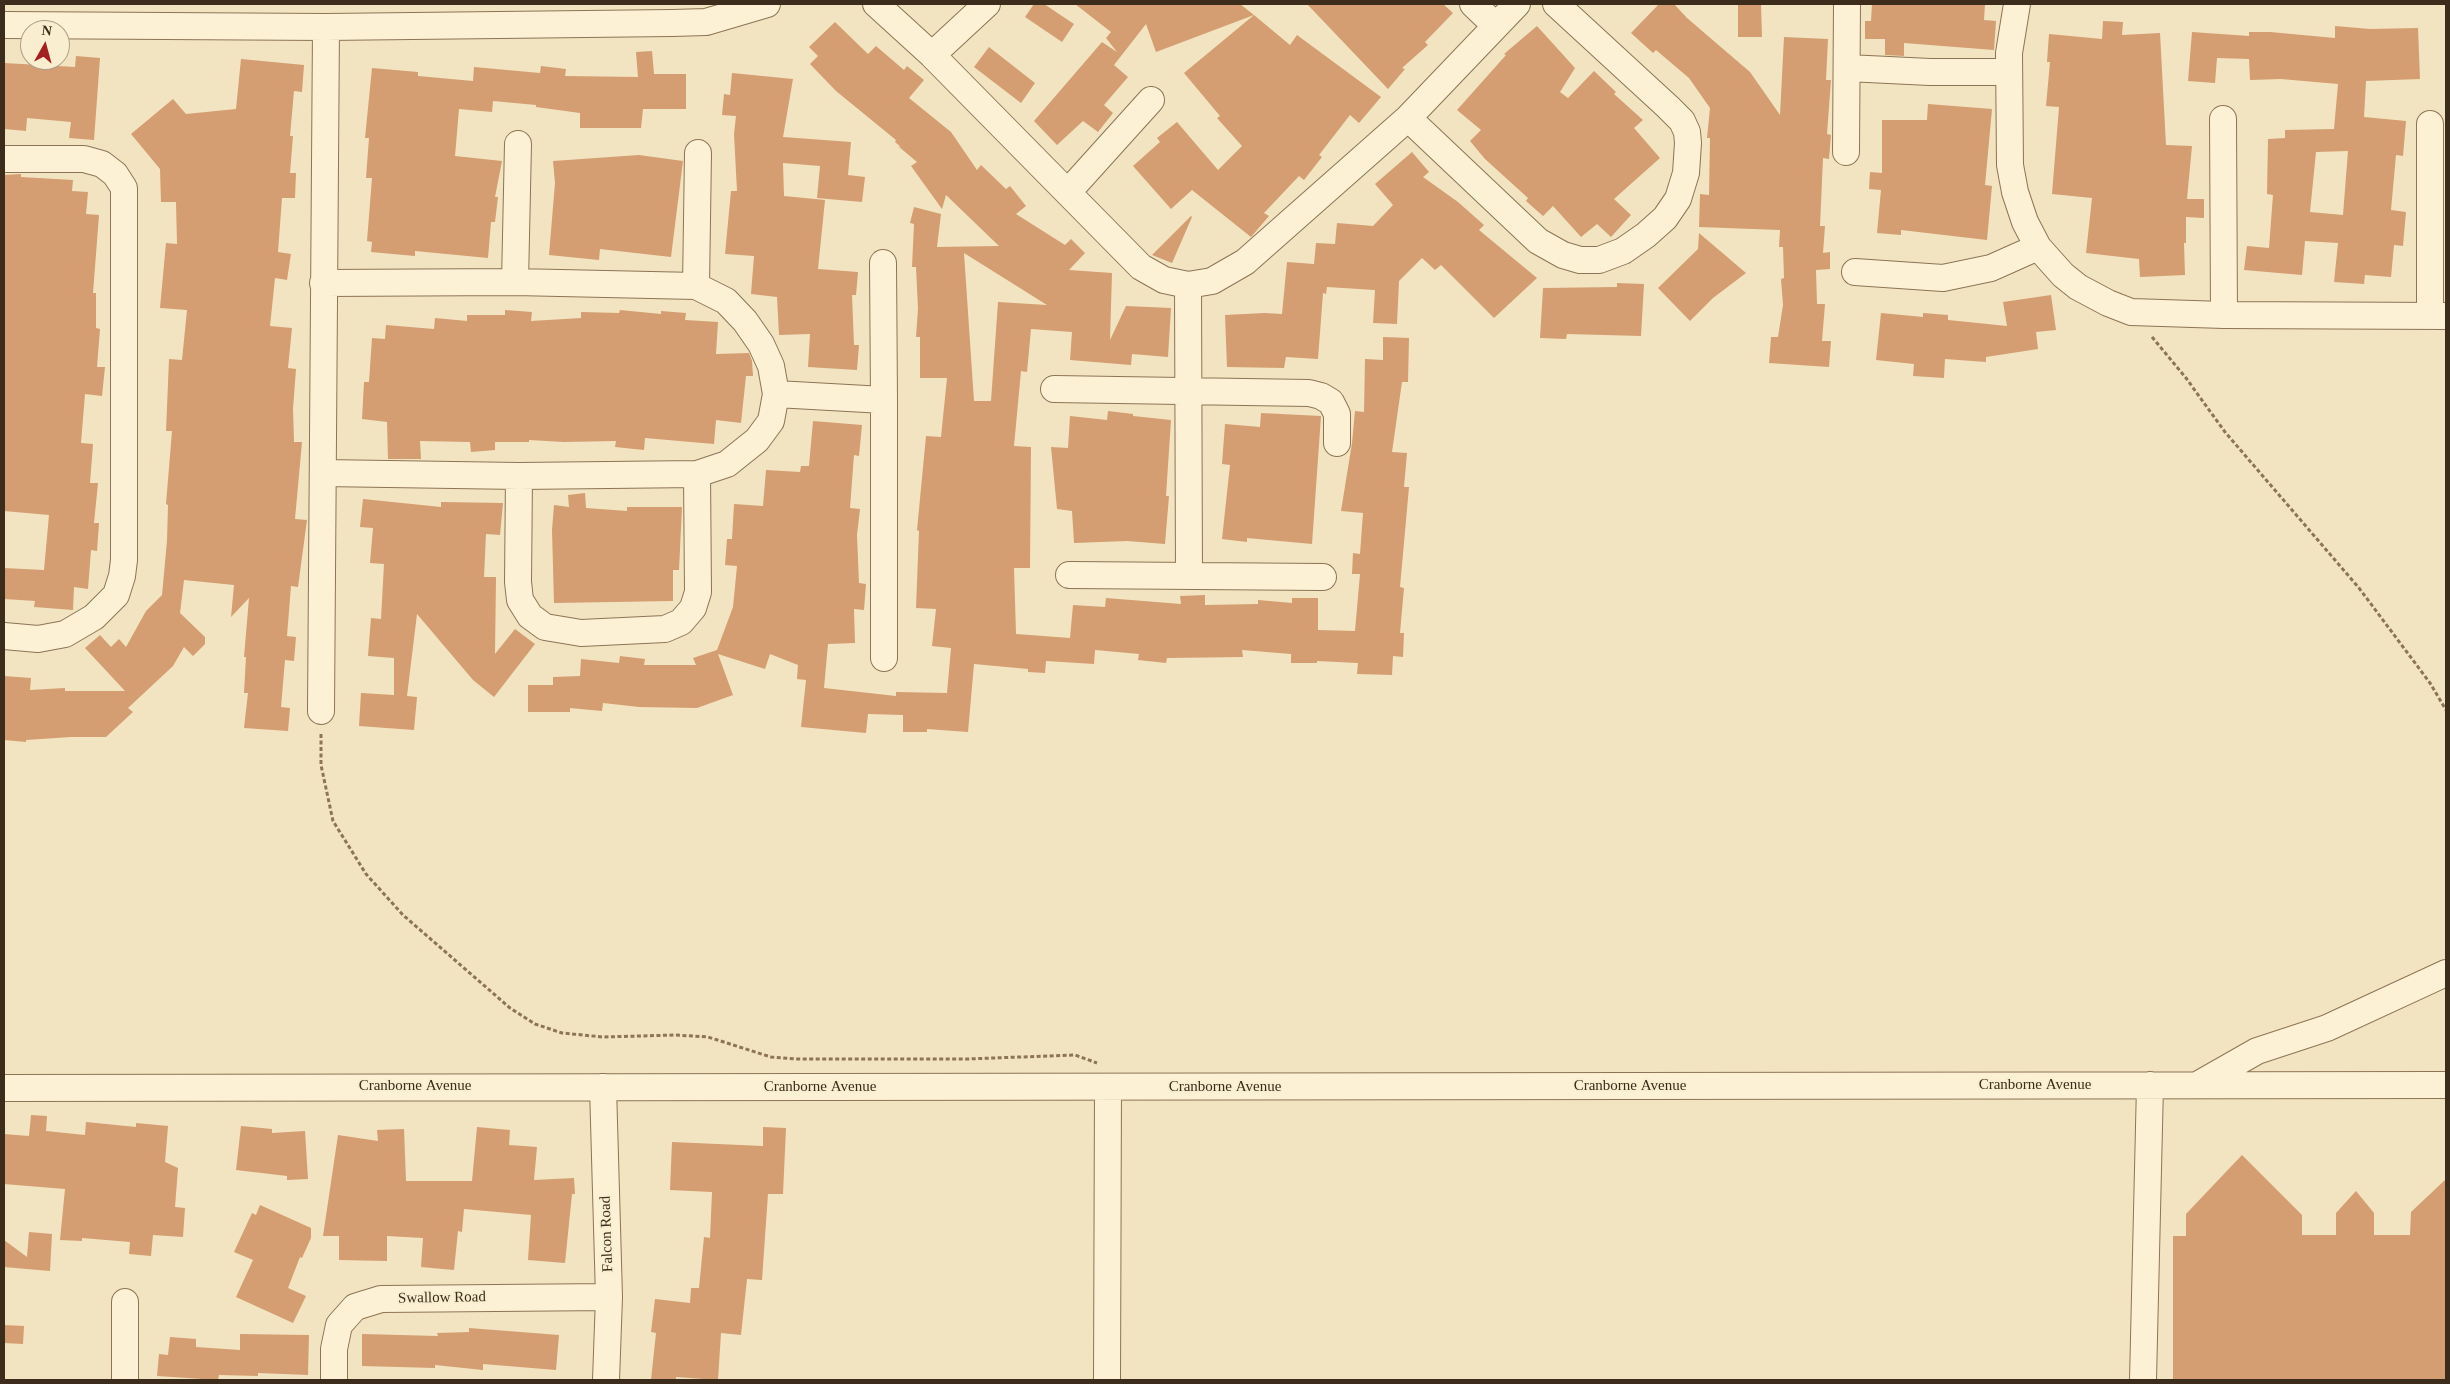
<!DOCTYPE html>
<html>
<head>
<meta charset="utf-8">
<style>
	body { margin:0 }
	#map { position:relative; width:2450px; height:1384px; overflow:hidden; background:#f2e4c0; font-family:"Times New Roman",serif }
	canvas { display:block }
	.frame { position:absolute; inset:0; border:5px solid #3b2c1c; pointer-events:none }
	.north { position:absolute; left:20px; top:20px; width:50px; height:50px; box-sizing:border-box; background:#f9eed0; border:1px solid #ada088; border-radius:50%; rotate:7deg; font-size:14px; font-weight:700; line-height:20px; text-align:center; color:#3b2c1c }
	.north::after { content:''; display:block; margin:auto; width:18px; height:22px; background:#a32120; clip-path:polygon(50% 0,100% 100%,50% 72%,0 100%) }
</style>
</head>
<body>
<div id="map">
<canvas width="2450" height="1384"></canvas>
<div class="frame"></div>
<div class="north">N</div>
</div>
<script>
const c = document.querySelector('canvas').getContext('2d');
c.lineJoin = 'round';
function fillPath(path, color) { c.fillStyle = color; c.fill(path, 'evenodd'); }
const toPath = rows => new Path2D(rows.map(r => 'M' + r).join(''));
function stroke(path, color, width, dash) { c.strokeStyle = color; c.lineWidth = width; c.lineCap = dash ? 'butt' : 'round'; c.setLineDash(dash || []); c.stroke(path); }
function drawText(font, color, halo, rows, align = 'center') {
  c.font = font + ' "Times New Roman",serif'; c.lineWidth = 4; c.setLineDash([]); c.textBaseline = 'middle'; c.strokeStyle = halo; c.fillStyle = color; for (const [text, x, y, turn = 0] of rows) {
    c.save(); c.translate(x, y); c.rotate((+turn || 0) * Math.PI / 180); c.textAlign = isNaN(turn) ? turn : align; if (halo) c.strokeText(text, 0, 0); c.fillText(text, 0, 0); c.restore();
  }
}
const building = toPath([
	[1034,4,1044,4,1074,24,1062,42,1025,17],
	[1075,4,1240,4,1254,15,1156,52,1146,24,1114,65,1128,77,1104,105,1113,113,1098,132,1083,121,1057,145,1034,121,1102,42,1117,52,1106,38,1111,32],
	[1307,4,1443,4,1453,13,1425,42,1428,45,1402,68,1405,69,1388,89],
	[1659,4,1674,4,1687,18,1750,72,1780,115,1784,37,1828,39,1826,80,1831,80,1827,134,1831,135,1829,159,1823,158,1820,226,1825,226,1823,253,1830,252,1830,269,1816,270,1817,304,1825,304,1822,341,1831,341,1829,367,1769,363,1771,337,1778,337,1783,305,1781,279,1784,278,1783,247,1779,247,1780,230,1699,227,1700,194,1709,195,1710,138,1707,138,1710,108,1689,78,1656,50,1653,53,1631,33],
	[1738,4,1761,4,1762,37,1738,37],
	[1872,4,1985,4,1984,20,1996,21,1994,50,1904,43,1904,56,1885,55,1885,39,1865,39,1865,21,1871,21],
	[1254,15,1290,45,1297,35,1381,97,1359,123,1350,115,1319,155,1322,157,1304,180,1299,176,1264,213,1269,216,1251,237,1192,190,1171,209,1133,166,1160,142,1157,138,1177,122,1218,170,1242,146,1217,118,1220,116,1184,73],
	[2103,21,2123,22,2122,35,2160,33,2166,145,2192,146,2187,199,2204,199,2204,218,2186,217,2186,243,2184,243,2185,275,2140,277,2139,259,2086,253,2092,198,2052,194,2059,107,2046,106,2050,62,2047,62,2049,34,2102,39],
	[835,22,868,54,876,46,904,70,907,66,924,80,909,98,951,132,977,170,981,165,1006,189,1010,186,1026,206,1016,214,1065,245,1071,239,1085,253,1069,270,1112,273,1110,340,1126,306,1171,308,1168,357,1132,354,1131,365,1070,360,1072,332,1031,329,1027,372,1021,371,1014,446,1031,447,1030,568,1014,568,1016,634,1070,638,1073,605,1105,607,1106,598,1181,604,1180,596,1205,595,1205,605,1258,604,1258,600,1292,603,1292,598,1318,598,1318,630,1355,631,1360,574,1352,574,1353,553,1360,554,1363,513,1341,511,1352,443,1355,411,1364,412,1365,359,1383,360,1383,337,1409,338,1408,382,1402,382,1392,452,1407,453,1404,487,1409,487,1400,587,1404,588,1400,633,1404,633,1403,657,1393,656,1392,675,1357,674,1358,663,1317,661,1317,663,1291,663,1291,654,1242,650,1243,657,1167,658,1166,663,1138,660,1139,654,1095,650,1094,664,1046,661,1045,673,1028,672,1028,669,974,664,968,732,927,729,927,732,903,732,903,715,868,714,866,733,801,727,806,680,797,679,798,665,770,654,765,669,718,654,733,695,697,708,639,707,603,703,602,711,570,708,570,712,528,712,528,685,553,685,553,677,580,676,581,659,619,663,620,656,645,659,644,665,696,665,693,658,717,650,733,607,737,566,725,565,727,539,732,539,734,504,763,506,766,470,800,472,801,466,809,466,813,421,862,425,859,456,854,455,850,508,860,509,857,535,859,583,866,584,864,610,854,609,855,643,828,644,824,688,896,696,896,692,947,693,951,648,932,646,936,609,916,608,919,531,917,530,926,436,941,437,947,378,920,378,920,337,916,337,918,309,916,267,912,267,914,224,910,223,914,207,941,214,937,247,999,246,946,195,942,209,911,166,917,162,898,146,901,147,895,142,896,140,836,91,810,64,818,56,809,47],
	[964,253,1047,305,998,302,991,401,974,401],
	[1537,26,1575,68,1560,92,1568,98,1594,71,1616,92,1614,94,1643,120,1634,128,1660,158,1614,199,1631,215,1611,237,1597,224,1581,237,1553,206,1543,216,1526,201,1528,198,1485,159,1470,141,1481,130,1457,110,1506,55,1504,54],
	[2335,26,2370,29,2418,28,2420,79,2366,81,2364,117,2406,121,2403,156,2396,155,2391,210,2406,212,2403,246,2394,245,2391,277,2365,275,2364,284,2334,282,2338,243,2305,241,2302,275,2244,270,2247,246,2269,248,2273,195,2267,194,2268,139,2285,138,2285,130,2334,129,2338,84,2281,79,2250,80,2249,59,2217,58,2215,83,2188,81,2192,32,2249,36,2249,32,2270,32,2335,38],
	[2348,151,2343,215,2310,212,2316,152],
	[989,47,1035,83,1021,103,974,67],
	[652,51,654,74,686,74,686,109,643,109,641,128,580,128,580,113,536,107,536,105,493,101,492,112,459,109,455,156,502,161,495,197,498,197,495,222,491,222,488,258,415,251,415,256,371,252,372,242,367,241,372,178,366,178,369,138,365,138,372,68,418,72,418,76,473,81,474,67,540,73,541,66,566,69,565,76,638,77,636,52],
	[76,56,100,58,94,140,69,138,71,122,27,118,26,131,4,129,4,63,75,67],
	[241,59,304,65,302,92,294,91,290,136,293,136,290,173,296,173,295,198,282,198,278,252,291,254,287,280,275,278,270,326,292,328,288,368,296,369,293,409,294,442,302,442,295,519,307,520,298,587,291,586,287,636,296,637,294,661,285,660,281,707,290,708,288,731,244,728,248,693,244,693,246,657,244,657,249,598,231,617,234,585,184,580,180,613,205,637,205,644,193,656,184,647,173,666,128,708,133,712,106,737,71,737,26,740,26,742,4,740,4,676,31,678,30,690,65,688,65,691,125,691,85,648,100,635,111,647,119,639,126,647,146,611,162,595,167,541,168,505,166,504,172,431,166,431,169,359,182,360,187,310,160,308,166,243,177,244,176,202,161,202,160,169,131,134,173,99,186,114,236,109],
	[732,73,793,79,783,137,851,142,848,175,865,177,862,202,817,198,820,166,783,163,784,196,825,200,818,269,858,272,856,295,852,295,854,345,859,345,857,370,808,367,810,334,779,335,777,297,751,294,754,256,725,254,731,191,737,191,734,134,736,116,722,115,724,94,730,95],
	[1928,104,1992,109,1985,185,1992,186,1987,240,1901,230,1901,235,1877,233,1881,190,1869,189,1870,172,1882,173,1882,120,1927,120],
	[1412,152,1429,172,1423,177,1458,202,1484,225,1479,230,1537,278,1494,318,1441,265,1435,270,1422,258,1399,281,1397,324,1373,323,1375,290,1327,287,1326,294,1323,293,1318,359,1286,357,1284,368,1227,367,1225,315,1265,313,1282,314,1287,262,1314,264,1316,243,1335,244,1337,223,1373,226,1393,205,1375,184],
	[639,155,683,161,671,257,600,249,599,260,549,255,555,183,553,161],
	[21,174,21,177,73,180,72,191,88,192,86,214,99,215,93,293,96,293,96,328,100,329,97,367,105,367,102,396,85,394,81,443,93,444,90,483,98,483,94,523,99,523,97,551,91,550,88,589,74,587,73,610,34,607,35,601,4,599,4,568,44,570,49,515,4,511,4,175],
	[1191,216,1192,217,1172,263,1152,255],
	[1699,233,1746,273,1713,298,1690,321,1658,288,1698,249],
	[1617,283,1644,284,1641,336,1567,334,1566,339,1540,338,1543,288,1617,287],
	[2051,295,2056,330,2036,332,2038,349,1986,357,1986,362,1945,359,1944,378,1913,376,1914,364,1876,360,1881,313,1923,317,1923,313,1948,315,1948,320,2007,326,2003,302],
	[505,310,532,312,531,321,581,318,581,312,619,313,620,310,661,314,661,311,686,313,685,320,718,322,716,354,749,353,752,361,753,376,746,376,741,423,716,420,714,444,645,438,644,450,615,447,616,441,564,442,529,440,529,442,495,442,495,450,471,452,470,442,420,441,421,459,388,459,387,422,362,419,364,382,369,382,372,338,385,339,386,325,434,329,435,318,467,321,467,315,505,315],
	[1108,411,1133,414,1133,416,1171,420,1166,496,1169,496,1165,544,1127,541,1074,543,1072,511,1057,509,1051,447,1068,448,1070,416,1107,420],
	[1261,413,1321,416,1312,544,1247,538,1247,542,1222,539,1230,465,1222,464,1225,424,1260,427],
	[585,493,586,508,627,511,627,507,682,507,679,570,673,570,673,601,554,603,552,530,554,505,569,507,568,495],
	[363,499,441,507,441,502,503,503,500,535,486,534,484,577,496,577,495,654,515,629,535,644,494,697,473,680,417,614,407,696,417,697,414,730,359,726,361,693,394,695,394,658,368,656,371,618,381,619,384,564,370,563,373,528,360,527],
	[31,1115,47,1116,46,1131,85,1135,86,1122,136,1127,136,1123,168,1126,165,1162,178,1168,175,1207,185,1208,183,1237,153,1235,151,1256,129,1254,130,1242,82,1238,82,1241,60,1240,65,1189,4,1184,4,1134,29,1136],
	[241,1126,272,1129,272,1133,305,1131,308,1179,287,1180,287,1176,236,1170],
	[477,1127,510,1130,509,1145,537,1147,534,1180,574,1178,575,1194,572,1194,565,1263,528,1260,531,1215,464,1209,462,1232,458,1231,454,1270,421,1267,423,1238,387,1236,387,1261,339,1260,339,1236,323,1236,338,1135,378,1141,377,1130,404,1129,406,1181,472,1181],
	[763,1127,786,1128,783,1194,768,1194,762,1280,747,1279,741,1335,721,1333,718,1380,676,1377,676,1380,651,1380,656,1333,651,1332,655,1299,690,1303,691,1288,699,1288,704,1237,710,1238,712,1192,670,1190,672,1142,763,1146],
	[2242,1155,2302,1215,2302,1235,2336,1235,2336,1213,2356,1191,2374,1213,2374,1235,2410,1235,2411,1212,2446,1179,2446,1380,2173,1380,2173,1236,2186,1236,2186,1214],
	[260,1205,311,1228,311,1238,302,1258,300,1257,288,1288,306,1296,293,1323,236,1297,253,1260,234,1252,252,1213,256,1215],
	[29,1232,52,1234,50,1271,4,1267,4,1240,27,1257],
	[4,1325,24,1326,23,1344,4,1343],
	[469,1328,559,1335,556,1370,483,1364,483,1370,435,1365,435,1368,362,1366,362,1334,438,1336,437,1333,469,1332],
	[240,1334,309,1335,308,1375,258,1373,258,1376,219,1375,218,1380,157,1376,159,1354,168,1355,170,1337,196,1339,196,1347,240,1350]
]);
const path = toPath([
	[2152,337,2186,378,2225,432,2359,588,2430,683,2446,710],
	[321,734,321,765,333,821,366,874,403,915,510,1008,535,1024,562,1033,603,1037,676,1035,708,1037,771,1057,796,1059,966,1059,1075,1055,1097,1063]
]);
const minor = toPath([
	[876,4,932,55,1141,267,1164,280,1188,285,1212,281,1245,262,1408,118,1517,4],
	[1473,4,1495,25],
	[2017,4,2009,53,2010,165,2015,192,2025,222,2038,247,2063,275,2078,287,2108,303,2131,312,2224,315,2446,316],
	[4,25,326,27,672,23,706,22,767,4],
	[932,55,987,4],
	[1847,68,1930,72,2009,72],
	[1408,118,1538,241,1563,255,1580,260,1599,260,1623,251,1646,235,1665,218,1678,199,1686,173,1688,143,1687,132,1682,121,1668,107,1556,4],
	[2223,119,2224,315],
	[2430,124,2430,316],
	[1846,152,1847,4],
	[4,159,84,159,102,164,115,174,124,188,124,560,122,576,116,595,94,617,65,634,38,639,4,636],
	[1068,192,1151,100],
	[1855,272,1943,278,1991,268,2038,247],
	[515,282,518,144],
	[323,283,515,282,696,286,726,301,745,321,761,344,771,366,776,394,771,421,757,440,727,464,697,474,519,476,323,473],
	[1188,285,1189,576],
	[696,286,698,153],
	[1054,389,1309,393,1321,396,1331,402,1337,414,1337,443],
	[776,394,884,400,883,263],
	[884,400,884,658],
	[519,476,518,582,520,600,530,616,545,627,581,633,665,629,681,622,693,608,698,592,697,474],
	[1069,575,1323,577],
	[321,711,326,27],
	[2199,1084,2257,1051,2327,1028,2446,973],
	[603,1087,609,1297,606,1380],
	[4,1088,2446,1085],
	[125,1302,125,1380],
	[334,1380,334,1349,339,1325,355,1307,381,1299,609,1297],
	[1107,1380,1108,1088],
	[2143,1380,2150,1085]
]);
const streetNames = [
	["Cranborne Avenue",2035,1085],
	["Cranborne Avenue",415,1086],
	["Cranborne Avenue",1630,1086],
	["Cranborne Avenue",820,1087],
	["Cranborne Avenue",1225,1087],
	["Falcon Road",607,1234,-92],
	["Swallow Road",442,1298,-1]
];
fillPath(building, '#d49d72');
stroke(minor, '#8d7456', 28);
stroke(path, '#8d7456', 3, [4, 2.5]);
stroke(minor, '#fcf1d4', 26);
drawText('15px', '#3b2c1c', '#f9eed0', streetNames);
</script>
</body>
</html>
